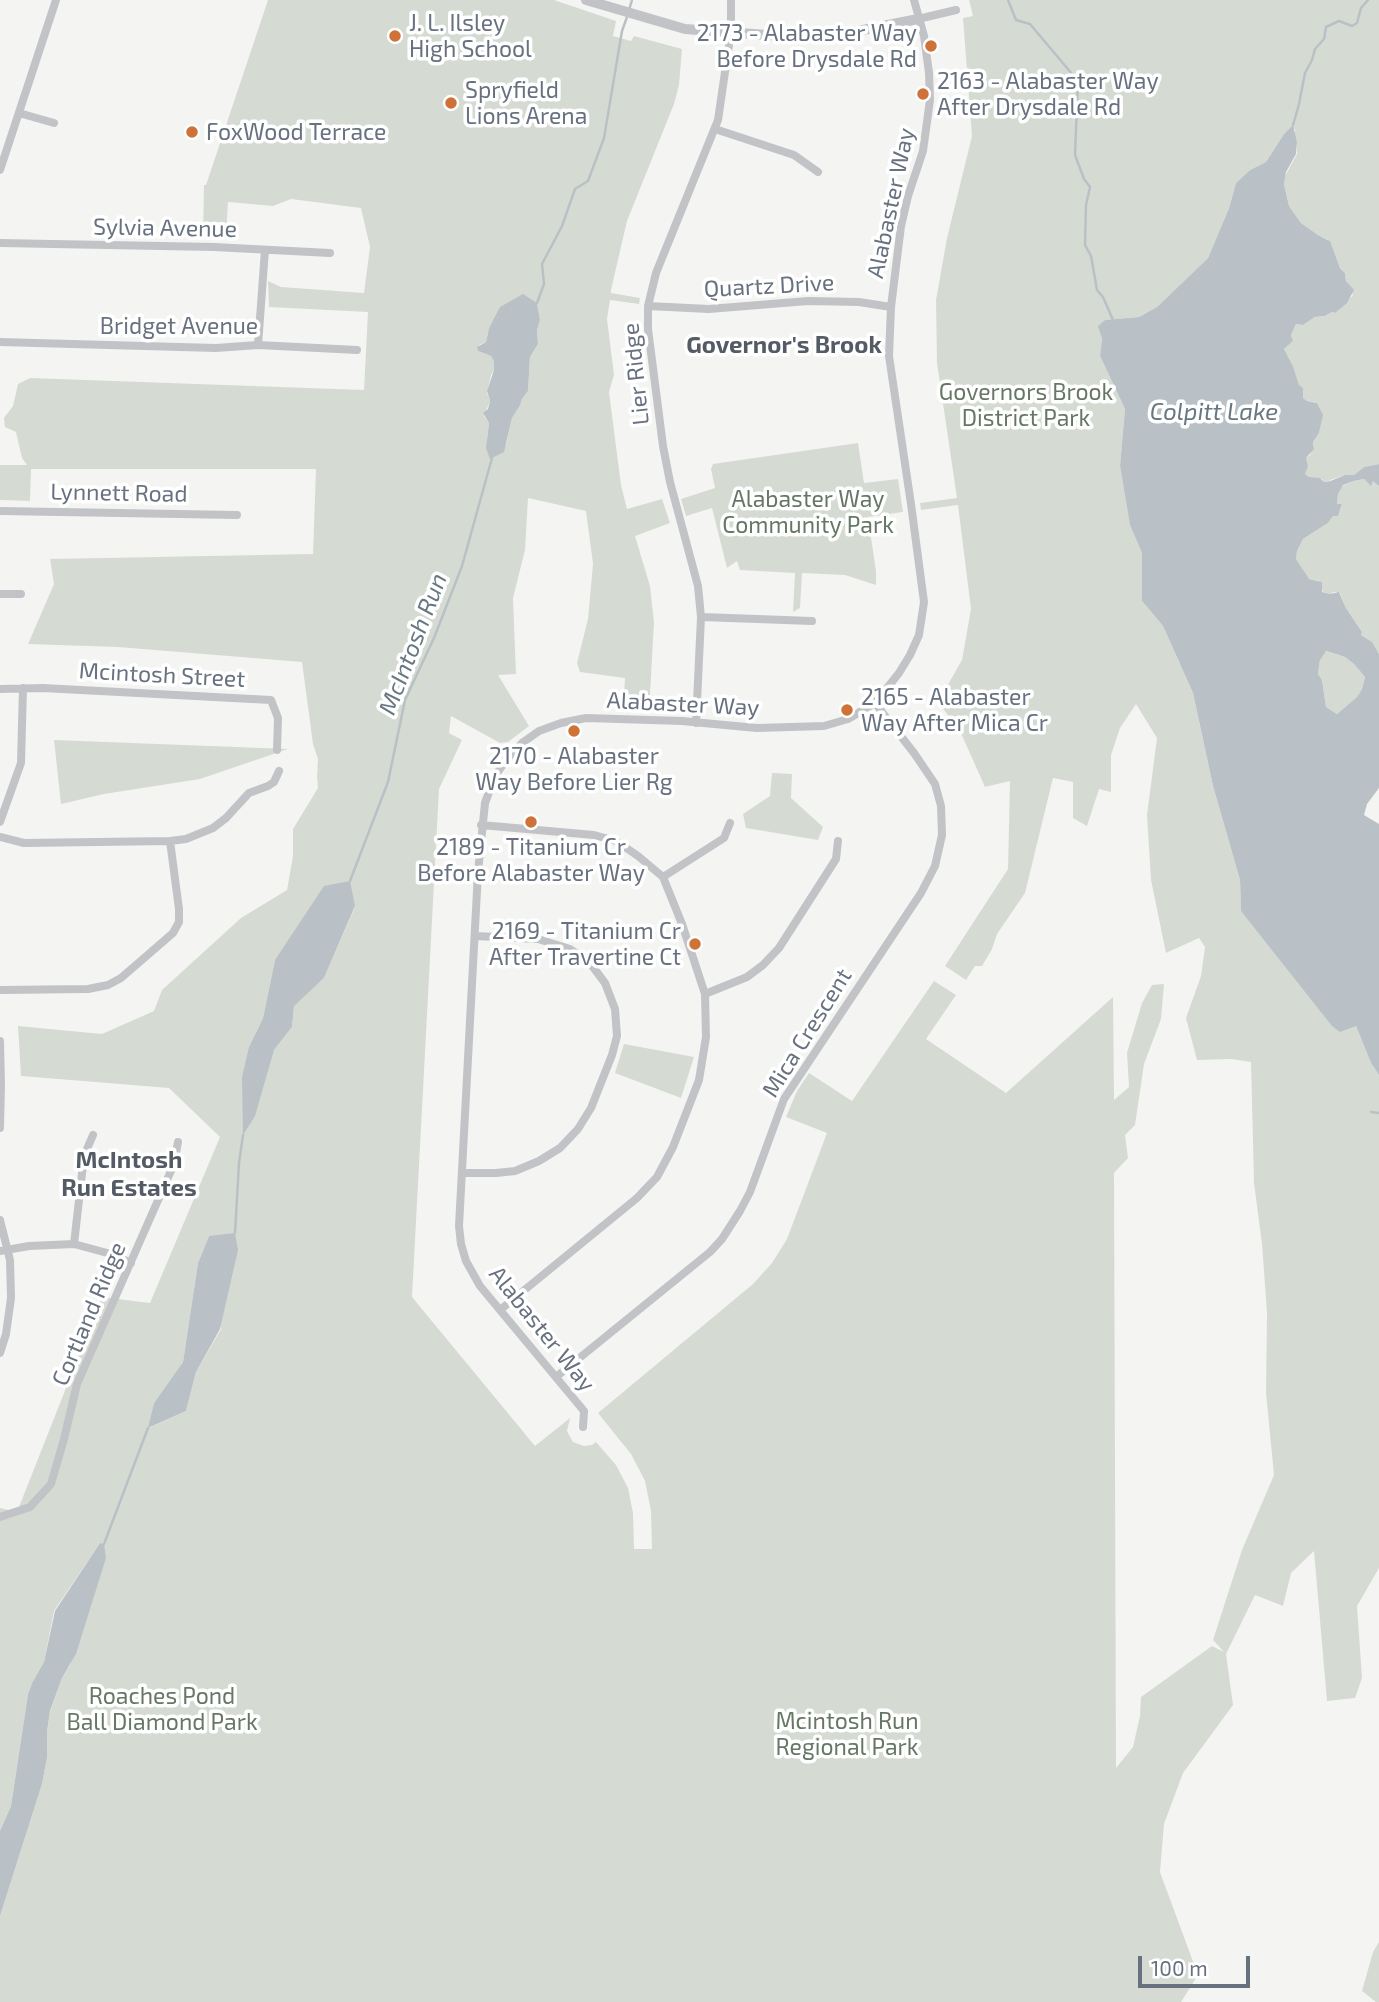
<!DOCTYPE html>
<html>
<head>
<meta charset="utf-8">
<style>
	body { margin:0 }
	#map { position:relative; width:1379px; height:2002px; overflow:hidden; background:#f4f5f2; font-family:"Exo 2",sans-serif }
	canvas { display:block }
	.scale { position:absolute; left:1138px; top:1956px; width:112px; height:32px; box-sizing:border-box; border:4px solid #67717f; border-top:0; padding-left:9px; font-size:21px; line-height:24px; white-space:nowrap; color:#67717f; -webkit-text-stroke:5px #fff; paint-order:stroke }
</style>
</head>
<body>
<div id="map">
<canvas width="1379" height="2002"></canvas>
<div class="scale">100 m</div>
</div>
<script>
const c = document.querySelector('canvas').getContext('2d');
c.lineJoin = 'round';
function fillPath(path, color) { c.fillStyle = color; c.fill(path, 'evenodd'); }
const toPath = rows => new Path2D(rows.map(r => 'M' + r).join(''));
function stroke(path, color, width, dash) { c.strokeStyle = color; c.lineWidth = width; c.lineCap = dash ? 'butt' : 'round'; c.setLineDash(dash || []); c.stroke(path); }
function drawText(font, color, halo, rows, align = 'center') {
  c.font = font + ' "Exo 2",sans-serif'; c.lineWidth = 7; c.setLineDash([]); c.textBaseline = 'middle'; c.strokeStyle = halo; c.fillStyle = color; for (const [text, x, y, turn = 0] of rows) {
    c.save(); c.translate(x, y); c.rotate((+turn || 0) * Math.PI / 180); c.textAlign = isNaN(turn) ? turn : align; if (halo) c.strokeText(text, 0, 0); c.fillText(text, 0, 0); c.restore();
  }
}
const green = toPath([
	[268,0,554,0,616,21,613,36,631,41,634,36,682,49,679,85,674,104,627,221,611,290,611,293,640,298,639,304,610,300,607,319,614,375,609,392,621,485,627,509,662,499,670,523,635,536,650,586,654,623,649,712,623,710,625,678,580,672,577,663,588,619,593,564,586,511,528,498,525,550,513,598,516,674,498,675,529,726,508,742,500,743,451,716,449,733,462,740,439,789,412,1297,535,1446,570,1418,567,1431,573,1442,584,1446,592,1445,596,1442,616,1465,628,1488,633,1513,634,1549,652,1549,651,1511,645,1481,631,1454,598,1413,753,1284,772,1263,787,1239,827,1133,786,1117,797,1091,809,1073,852,1101,934,981,956,995,926,1039,1006,1093,1113,997,1114,1100,1129,1087,1127,1053,1142,1003,1152,985,1164,984,1161,1019,1144,1064,1135,1125,1125,1135,1128,1158,1114,1173,1116,1768,1133,1747,1140,1716,1141,1697,1212,1646,1224,1652,1213,1640,1242,1550,1274,1475,1266,1393,1267,1313,1262,1244,1254,1183,1251,1062,1231,1059,1197,1060,1186,1018,1201,976,1205,947,1199,938,1166,953,1151,880,1147,815,1157,738,1136,704,1120,728,1111,755,1111,792,1099,789,1087,826,1073,818,1073,782,1053,778,1025,893,997,934,992,949,982,966,975,966,966,980,945,966,1008,869,1010,781,985,787,960,731,938,702,962,660,971,609,958,505,921,510,920,503,957,498,937,363,936,300,947,238,972,136,963,18,973,16,969,0,1379,0,1379,464,1364,467,1354,475,1345,475,1330,480,1328,483,1324,482,1322,479,1309,477,1305,474,1306,458,1310,455,1314,446,1313,442,1319,433,1322,417,1319,407,1315,402,1307,401,1303,398,1303,388,1299,386,1293,366,1284,349,1293,341,1291,335,1296,324,1303,325,1315,317,1325,316,1332,312,1335,313,1353,295,1346,281,1345,273,1340,268,1329,240,1318,235,1301,223,1289,206,1284,184,1285,176,1297,154,1297,142,1295,136,1295,129,1284,134,1266,162,1250,170,1236,183,1229,208,1208,258,1157,307,1139,317,1105,320,1099,326,1102,339,1100,356,1125,409,1120,466,1130,524,1142,553,1142,601,1163,626,1193,693,1213,786,1240,880,1241,911,1356,1026,1371,1063,1379,1075,1379,1568,1357,1606,1362,1678,1355,1698,1327,1701,1314,1551,1291,1573,1283,1606,1255,1595,1226,1654,1233,1705,1183,1773,1164,1824,1160,1872,1198,1975,1181,2002,0,2002,0,1916,42,1784,47,1758,47,1732,50,1712,62,1678,70,1665,78,1645,100,1543,54,1611,44,1662,32,1683,28,1694,11,1806,0,1831,0,1508,17,1512,102,1297,150,1303,220,1137,169,1088,21,1076,18,1026,102,1034,154,1011,162,990,241,918,287,890,293,856,293,829,318,788,317,777,318,759,313,744,302,662,118,647,28,644,54,584,50,559,313,554,316,469,31,469,30,501,0,500,0,465,27,465,22,458,16,432,5,427,4,418,13,406,18,384,30,378,364,390,368,312,269,307,268,281,281,287,364,293,370,247,361,208,291,199,273,206,228,202,226,237,203,237,204,185,206,185],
	[537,303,540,320,537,330,538,344,530,357,528,391,522,399,512,418,506,445,491,456,487,439,489,423,484,416,490,401,487,393,491,375,494,370,494,362,491,356,478,351,479,345,486,342,489,328,493,321],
	[355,907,324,978,294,1005,292,1027,274,1050,249,1047,263,1018,275,960],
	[209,1236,221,1329,196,1372,186,1411,149,1428,154,1403,183,1362,198,1263],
	[858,443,864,483,898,479,903,512,868,517,876,571,876,585,845,575,802,573,800,608,793,612,795,573,740,570,737,561,727,568,712,508,686,516,681,499,715,488,711,469,713,464],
	[1364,479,1367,482,1371,483,1374,481,1379,486,1379,654,1369,640,1361,635,1362,632,1346,608,1340,593,1334,592,1330,594,1323,592,1319,581,1309,579,1305,575,1296,559,1297,551,1303,539,1328,523,1333,516,1340,511,1342,504,1337,504,1338,494,1342,486,1354,481],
	[1325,651,1345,657,1354,664,1365,677,1362,689,1357,697,1337,714,1326,707,1322,680,1318,674,1320,660],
	[54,740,288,749,200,779,104,794,61,804],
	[772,773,792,774,791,798,823,827,818,840,746,828,743,814,770,796],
	[624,1044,694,1057,681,1098,615,1073],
	[1379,1942,1379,2002,1376,2002,1362,1991,1373,1952]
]);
const water = toPath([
	[1293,125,1297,142,1296,154,1286,172,1284,184,1289,206,1301,223,1318,235,1330,241,1340,268,1345,273,1346,281,1354,290,1347,303,1335,313,1332,312,1325,316,1315,317,1303,325,1296,324,1291,335,1293,341,1284,349,1293,366,1299,385,1303,388,1303,398,1307,401,1317,403,1323,415,1319,433,1313,442,1314,449,1306,458,1308,466,1305,474,1309,477,1320,478,1324,482,1328,482,1345,475,1354,475,1364,467,1379,464,1379,486,1373,481,1371,486,1364,479,1354,481,1343,485,1338,494,1337,504,1342,504,1338,516,1333,516,1328,523,1303,539,1297,551,1296,559,1309,579,1322,582,1322,592,1330,594,1339,592,1346,608,1362,632,1361,635,1372,642,1379,654,1379,788,1367,804,1364,815,1379,824,1379,1075,1371,1063,1356,1026,1340,1032,1332,1026,1241,911,1240,880,1213,786,1193,693,1163,626,1142,601,1142,553,1130,525,1120,466,1125,409,1100,356,1102,339,1098,326,1105,320,1139,317,1157,307,1208,258,1229,208,1236,183,1250,170,1266,162,1284,134],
	[1326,651,1345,657,1354,664,1365,677,1362,689,1357,697,1337,714,1326,707,1322,680,1318,674,1320,660],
	[523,294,537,303,540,320,537,330,538,344,530,357,528,391,522,399,520,405,512,418,504,452,490,459,486,448,489,423,483,413,488,409,490,401,487,391,494,370,494,362,491,356,478,351,477,347,486,342,489,328,500,307],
	[350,881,355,906,324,978,294,1006,292,1027,274,1050,255,1116,243,1135,242,1077,249,1047,263,1018,275,960,324,886],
	[235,1233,238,1250,220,1329,196,1372,186,1411,148,1428,154,1403,183,1362,198,1263,209,1236],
	[100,1543,104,1544,106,1558,76,1654,62,1678,50,1711,47,1732,47,1758,42,1784,0,1916,0,1831,11,1806,28,1694,32,1683,44,1662,55,1611]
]);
const stream = toPath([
	[1008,0,1016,20,1030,24,1078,81,1075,155,1084,179,1090,187,1086,205,1085,245,1091,256,1097,290,1103,297,1113,320],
	[629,10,632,0],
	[1293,125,1299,104,1305,73,1312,60,1315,49,1324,39,1326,27,1339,21,1352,26,1357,23,1361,8,1368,0],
	[537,303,544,284,542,264,562,226,575,189,588,181,604,138,622,31,627,17],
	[350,881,388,782,405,700,434,638,462,566,492,458],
	[1371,1112,1379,1113],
	[235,1233,239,1163,243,1135],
	[104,1544,148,1428]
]);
const minor = toPath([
	[918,19,956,10],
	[19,113,54,123],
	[715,129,794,155,818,172],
	[0,170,56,0],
	[0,243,214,247,330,253],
	[648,306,709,309,808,301,859,302,891,307],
	[0,342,216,348,258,345,357,350],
	[258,345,265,250],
	[0,511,237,515],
	[0,594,21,594],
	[701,617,812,621],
	[0,689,43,688,271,700,278,718,277,750],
	[696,723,701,617,698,586,670,482,663,446,648,329,648,306,656,273,718,120,731,31,731,0],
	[0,822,21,763,23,688],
	[481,825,594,835,616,841,638,856,663,877,682,924,705,994,706,1037,699,1080,673,1147,657,1177,637,1198,500,1310],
	[0,837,24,843,170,841,186,839,213,828,226,818,249,793,268,786,274,782,279,771],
	[663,877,724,838,730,823],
	[0,990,88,989,108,985,121,978,173,933,179,922,179,909,170,841],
	[705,994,747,977,763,965,779,948,836,859,838,841],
	[0,1041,1,1085,0,1128],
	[463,1173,496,1173,515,1171,539,1161,560,1148,578,1129,591,1108,612,1055,617,1036,615,1009,605,983,590,963,570,949,538,939,475,936],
	[0,1220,10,1260,11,1298,6,1334,0,1353],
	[74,1244,84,1156,93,1135],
	[0,1251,29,1246,74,1244,111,1254,131,1263],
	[556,1377,710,1252,722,1239,740,1211,750,1192,784,1099,921,893,935,866,942,835,941,806,935,784,914,753,875,703],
	[583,1427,584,1411,480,1286,466,1261,461,1244,459,1226,478,872,485,803,495,776,507,759,522,743,539,731,561,723,586,718,682,721,757,728,824,726,848,719,875,703,899,673,910,655,919,635,924,602,911,504,889,356,891,307,901,226,908,196,923,151,930,100,929,73,924,36,914,0],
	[0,1517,30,1507,51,1484,64,1439,77,1384,174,1164,178,1142]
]);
const tertiary = toPath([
	[586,0,685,29,781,36,858,31,918,19]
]);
const markers = [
	[395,36,7,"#cf7237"],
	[931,46,7,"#cf7237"],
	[923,94,7,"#cf7237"],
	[451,103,7,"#cf7237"],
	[192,132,7,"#cf7237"],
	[847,710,7,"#cf7237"],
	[574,731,7,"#cf7237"],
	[531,822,7,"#cf7237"],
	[695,944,7,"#cf7237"]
];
const poiNames = [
	["J. L. Ilsley",409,23],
	["High School",409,49],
	["2173 - Alabaster Way",917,33,"right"],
	["Before Drysdale Rd",917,59,"right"],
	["2163 - Alabaster Way",937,81],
	["After Drysdale Rd",937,107],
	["Spryfield",465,90],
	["Lions Arena",465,116],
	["FoxWood Terrace",206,132],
	["2165 - Alabaster",861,697],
	["Way After Mica Cr",861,723],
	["2170 - Alabaster",574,756,"center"],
	["Way Before Lier Rg",574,782,"center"],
	["2189 - Titanium Cr",531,847,"center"],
	["Before Alabaster Way",531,873,"center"],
	["2169 - Titanium Cr",681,931,"right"],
	["After Travertine Ct",681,957,"right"]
];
const streetNames = [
	["Alabaster Way",891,203,-78],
	["Sylvia Avenue",165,228,1],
	["Quartz Drive",769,286,-3],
	["Bridget Avenue",179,326],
	["Lier Ridge",636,374,-96],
	["Lynnett Road",119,493,1],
	["Mcintosh Street",162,675,3],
	["Alabaster Way",683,704,3],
	["Mica Crescent",807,1033,-58],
	["Cortland Ridge",89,1314,-67],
	["Alabaster Way",542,1329,51]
];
const parkNames = [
	["Governors Brook",1026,392],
	["District Park",1026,418],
	["Alabaster Way",808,499],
	["Community Park",808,525],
	["Roaches Pond",162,1696],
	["Ball Diamond Park",162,1722],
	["Mcintosh Run",847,1721],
	["Regional Park",847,1747]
];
const neighbourhoodNames = [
	["Governor's Brook",784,345],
	["McIntosh",129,1160],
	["Run Estates",129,1188]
];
const waterNames = [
	["Colpitt Lake",1214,412],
	["McIntosh Run",413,644,-69]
];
fillPath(green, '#d5dbd3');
fillPath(water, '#b9c1c6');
stroke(stream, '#b9c1c6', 2.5);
stroke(minor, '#c1c3c6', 8);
stroke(tertiary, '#c1c3c6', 10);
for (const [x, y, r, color] of markers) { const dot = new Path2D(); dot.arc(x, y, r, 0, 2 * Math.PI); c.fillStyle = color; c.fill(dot); stroke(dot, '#fff', 2.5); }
drawText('23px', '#67717f', '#fff', poiNames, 'left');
drawText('23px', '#67717f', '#fff', streetNames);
drawText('23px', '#667765', '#fff', parkNames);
drawText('bold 24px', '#545b65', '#fff', neighbourhoodNames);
drawText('italic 24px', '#687883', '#fff', waterNames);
</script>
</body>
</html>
